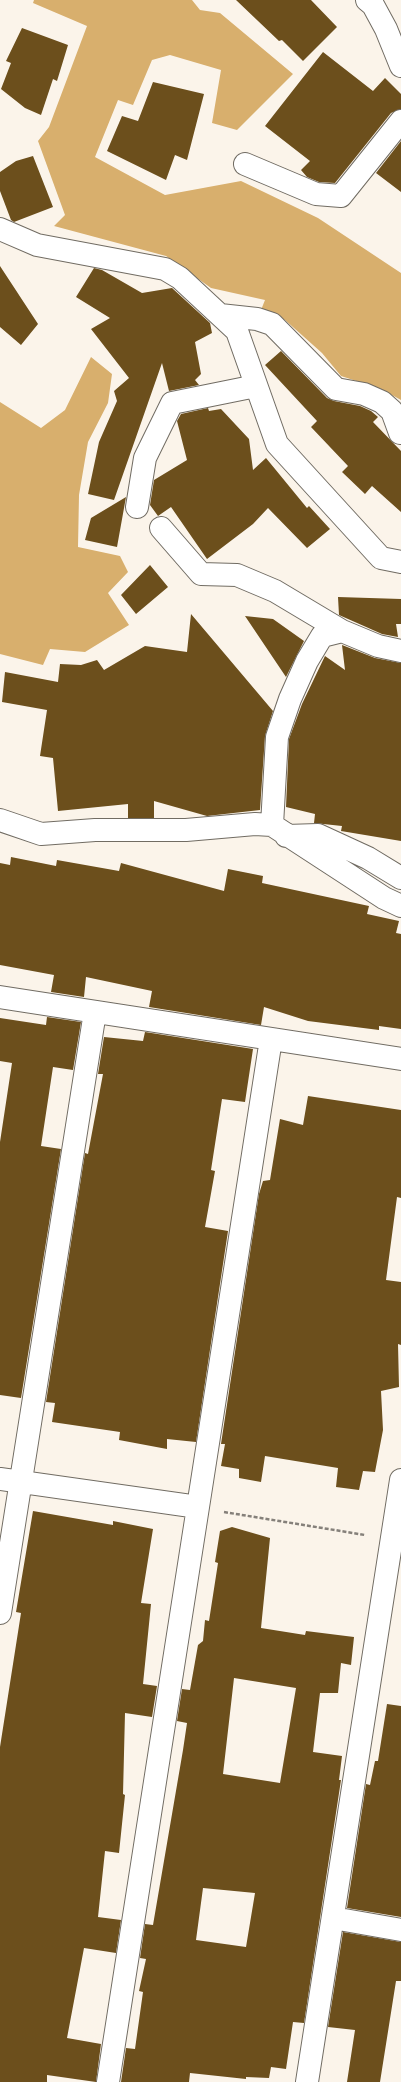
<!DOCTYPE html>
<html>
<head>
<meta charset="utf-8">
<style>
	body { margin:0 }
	canvas { display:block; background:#fbf4ea }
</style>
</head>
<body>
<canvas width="401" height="2082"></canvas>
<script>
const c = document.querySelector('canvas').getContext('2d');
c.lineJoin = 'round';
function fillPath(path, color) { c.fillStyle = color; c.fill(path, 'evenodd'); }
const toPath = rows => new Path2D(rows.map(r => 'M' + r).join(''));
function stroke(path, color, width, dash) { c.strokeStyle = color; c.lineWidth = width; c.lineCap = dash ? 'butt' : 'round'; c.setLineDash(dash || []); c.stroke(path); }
const forest = toPath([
	[34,0,192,0,200,10,220,13,293,74,237,130,212,123,221,70,170,55,152,60,133,105,118,100,95,157,165,195,241,181,318,218,401,273,401,400,381,389,341,376,322,353,285,320,261,310,265,300,211,288,166,256,54,226,65,215,38,141,49,127,87,26,33,3],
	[91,357,112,374,108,403,88,442,79,495,78,547,120,556,128,572,108,593,129,625,85,652,50,649,43,665,0,654,0,402,41,428,65,410]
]);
const building = toPath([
	[236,0,311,0,337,27,303,61,282,40,279,41],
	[22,28,68,45,57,81,53,79,41,115,25,108,1,89,11,63,6,61],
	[323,52,373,91,385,78,401,94,401,109,391,113,335,183,319,182,307,177,301,170,310,161,265,126],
	[153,82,204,94,187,160,175,155,166,180,107,151,122,116,138,121],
	[401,141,401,192,376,173],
	[33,156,53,207,14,222,11,220,0,191,0,172,16,161],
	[0,266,38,324,21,345,0,327],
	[94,268,102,270,142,293,172,288,210,323,212,333,195,342,201,374,195,380,199,385,169,391,162,363,114,500,88,494,99,442,117,401,114,391,129,378,91,329,110,318,76,297],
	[281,351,327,398,334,401,360,406,371,411,378,417,373,422,401,451,401,512,372,486,365,494,342,472,348,466,311,427,317,421,265,365],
	[208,408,209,411,221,409,249,439,253,470,266,458,307,508,309,506,330,529,307,548,268,508,253,524,207,559,171,507,158,516,150,505,154,480,187,460,177,421,181,414],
	[126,497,117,547,85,540,91,518],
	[150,565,168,587,136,614,121,595],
	[338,597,401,599,401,624,396,624,398,637,382,634,339,615],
	[191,614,273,711,265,736,260,810,207,816,154,801,154,818,128,818,128,804,58,811,53,758,40,756,47,710,2,702,5,672,58,682,60,664,81,665,97,660,104,670,145,646,187,652],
	[245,616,273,619,304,641,286,677],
	[342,645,375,658,401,663,401,841,341,831,342,826,314,823,315,814,286,807,289,739,302,704,325,656,345,670],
	[11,857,56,866,57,860,119,871,121,863,224,891,228,869,263,876,262,883,369,906,367,914,399,921,396,933,401,934,401,1029,379,1026,379,1030,308,1021,264,1007,261,1025,149,1007,152,991,86,977,84,997,51,992,54,975,0,965,0,863,10,865],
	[47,1017,81,1022,73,1070,53,1067,41,1146,61,1149,21,1398,0,1395,0,1142,12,1063,0,1061,0,1018,46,1025],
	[145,1032,253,1049,245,1102,222,1099,211,1170,215,1171,205,1227,228,1231,196,1442,167,1439,167,1449,119,1440,120,1432,52,1422,55,1403,46,1402,85,1153,88,1154,103,1074,98,1074,104,1037,143,1041],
	[308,1096,401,1110,401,1198,397,1197,386,1280,401,1282,401,1345,398,1344,399,1387,381,1391,383,1430,375,1472,363,1471,359,1490,336,1487,338,1468,265,1456,261,1482,239,1478,239,1469,221,1466,225,1444,221,1444,259,1194,263,1181,270,1180,280,1119,303,1125],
	[33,1511,113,1525,113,1521,153,1529,141,1603,151,1604,143,1684,157,1686,152,1717,125,1713,123,1794,125,1795,119,1853,105,1851,98,1917,121,1920,116,1953,84,1948,67,2038,101,2044,96,2082,47,2075,47,2082,0,2082,0,1747,21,1613,16,1612],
	[232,1527,270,1538,261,1628,305,1635,306,1631,354,1637,351,1665,341,1663,338,1693,320,1693,313,1752,342,1756,339,1780,341,1780,304,2023,293,2022,286,2069,271,2067,269,2078,246,2077,246,2079,190,2073,189,2082,121,2082,126,2048,135,2049,143,1992,139,1991,146,1959,140,1958,145,1924,153,1925,183,1750,187,1723,177,1721,182,1689,190,1690,198,1645,203,1641,205,1620,209,1621,218,1563,215,1562,220,1531],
	[234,1678,296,1688,280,1783,223,1774],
	[203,1888,255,1893,246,1947,196,1940],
	[387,1704,401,1706,401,1917,347,1908,366,1784,370,1785,375,1761,378,1761],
	[343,1932,401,1942,401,1981,396,1981,380,2082,347,2082,355,2030,328,2027]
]);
const path = toPath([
	[224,1512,365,1535]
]);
const minor = toPath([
	[367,0,373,5,386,29,401,66],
	[245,164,316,194,341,196,401,121],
	[0,229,37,245,165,269,180,278,237,331,277,444,381,558,401,562],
	[220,315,257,319,272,324,336,389,364,394,382,402,392,411,400,433],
	[137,507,145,458,172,403,256,386],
	[161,528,201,574,237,575,275,591,342,631],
	[0,820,41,834,95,830,186,830,255,824,272,825,384,898,401,906],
	[272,825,277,737,290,699,307,661,322,636,342,631,378,646,401,651],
	[286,836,318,835,368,858,401,878],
	[0,997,401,1059],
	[0,1479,198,1507,108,2082],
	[198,1507,271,1039],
	[0,1613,95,1012],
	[333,1918,401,1930],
	[307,2082,401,1480]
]);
fillPath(forest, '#d8af6d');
fillPath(building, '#6c4f1c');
stroke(minor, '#716c63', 24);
stroke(path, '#85807a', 2.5, [4, 2]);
stroke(minor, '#fff', 22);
</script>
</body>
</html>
